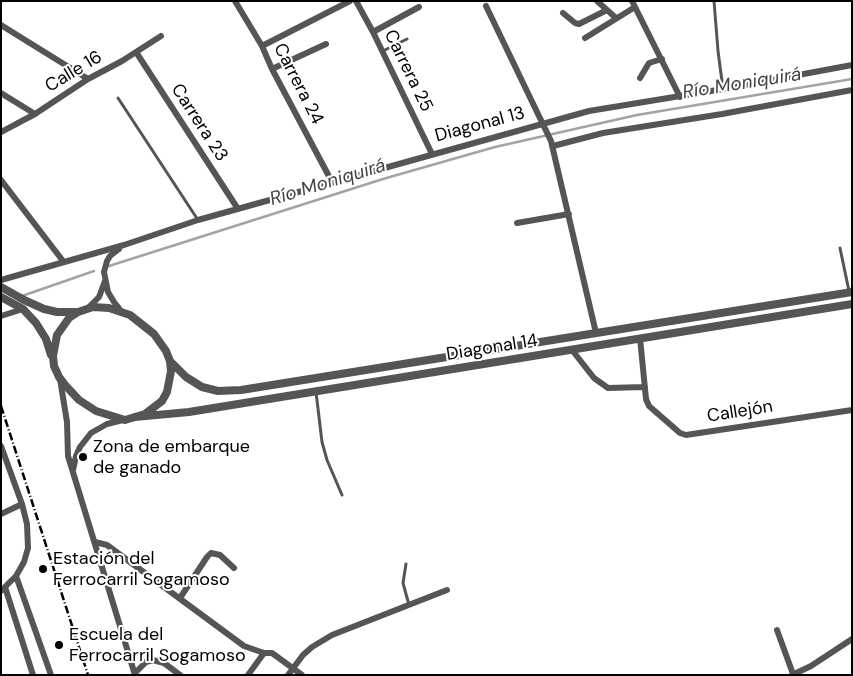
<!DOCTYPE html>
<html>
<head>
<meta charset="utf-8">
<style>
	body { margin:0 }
	#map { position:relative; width:853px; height:676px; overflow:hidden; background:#fff; font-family:"DM Sans",sans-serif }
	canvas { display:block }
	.frame { position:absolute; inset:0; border:2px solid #000; pointer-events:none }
</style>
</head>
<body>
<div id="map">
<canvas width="853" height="676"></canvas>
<div class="frame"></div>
</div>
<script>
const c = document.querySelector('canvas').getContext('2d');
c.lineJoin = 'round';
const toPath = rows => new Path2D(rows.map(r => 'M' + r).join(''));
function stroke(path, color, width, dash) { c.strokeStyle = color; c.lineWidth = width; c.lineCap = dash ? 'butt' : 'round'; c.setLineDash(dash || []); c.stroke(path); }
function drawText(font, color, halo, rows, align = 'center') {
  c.font = font + ' "DM Sans",sans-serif'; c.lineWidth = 4; c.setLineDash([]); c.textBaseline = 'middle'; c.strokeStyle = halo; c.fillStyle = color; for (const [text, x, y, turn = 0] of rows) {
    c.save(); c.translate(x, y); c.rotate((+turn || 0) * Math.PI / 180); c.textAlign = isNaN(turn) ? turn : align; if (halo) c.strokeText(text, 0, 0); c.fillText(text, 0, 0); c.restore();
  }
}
const stream = toPath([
	[109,266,383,179,495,147,637,115,852,79],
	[22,296,94,271]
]);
const service = toPath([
	[714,1,718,51,723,89],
	[383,51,407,39],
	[118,98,198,220],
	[840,248,849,291],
	[316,392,322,442,327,460,342,495],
	[406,564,403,583,409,605]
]);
const minor = toPath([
	[235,1,262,46,272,69,332,182],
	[356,1,373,32,432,154],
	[597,1,616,18],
	[632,1,680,97],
	[486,6,551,141,596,333],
	[563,13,575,23,579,24,607,10],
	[1,25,88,79],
	[373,32,419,7],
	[585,38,635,7],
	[262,46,350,1],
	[136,52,238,209],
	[272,69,326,44],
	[640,78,649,63,662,59],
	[1,93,35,114],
	[1,132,35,114,88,79,122,61,161,36],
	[553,146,603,133,722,114,852,90],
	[1,180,63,261],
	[517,223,569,214],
	[119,249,110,256,107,261,104,272,108,292,114,302,121,311],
	[1,280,124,245,198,220,589,111,723,89,852,65],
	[88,308,99,297,105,281],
	[1,316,23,309],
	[640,338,646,399,649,406,680,433,686,435,852,410],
	[572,350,594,378,608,388,645,387],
	[60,379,67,422,68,456,135,675],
	[1,446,22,504,27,524,28,548,24,562,16,576,1,591],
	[73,470,76,456,80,447,91,433,107,424,123,420],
	[1,514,22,504],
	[95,542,107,545,244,646,264,653,272,653,302,675],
	[16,576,51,675],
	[5,587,33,675],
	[180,598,207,557,211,553,220,555,234,568],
	[777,630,793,674],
	[135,673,146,662,153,660,164,663,180,675],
	[248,675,264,653],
	[288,675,303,655,312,647,332,635,447,590],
	[792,675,811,666,852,639]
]);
const tertiary = toPath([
	[1,287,24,300,44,309,57,312,78,312],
	[1,297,23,309,36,323,46,339,51,355],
	[93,307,109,308,130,315,154,334,166,351,170,361,171,371,167,392,162,401,145,414,125,420,96,411,79,400,65,385,59,377,54,366,53,356,57,335,69,318,78,312,93,307],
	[170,361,186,377,202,387,218,391,241,390,852,292],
	[135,417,189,412,852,304]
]);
const rail = toPath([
	[1,406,88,675]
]);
const markers = [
	[83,457,5,"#000"],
	[43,569,5,"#000"],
	[59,645,5,"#000"]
];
const streetNames = [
	["Carrera 25",408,71,64],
	["Calle 16",74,72,-31],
	["Carrera 24",298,84,63],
	["Carrera 23",199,123,57],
	["Diagonal 13",480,125,-15],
	["Diagonal 14",492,348,-9],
	["Callejón",740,412,-9]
];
const poiNames = [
	["Zona de embarque",93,447],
	["de ganado",93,468],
	["Estación del",53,559],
	["Ferrocarril Sogamoso",53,580],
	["Escuela del",69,635],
	["Ferrocarril Sogamoso",69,656]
];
const waterNames = [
	["Río Moniquirá",742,84,-9],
	["Río Moniquirá",328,183,-17]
];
stroke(stream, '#a3a3a3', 2.5);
stroke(service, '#555', 3);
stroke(minor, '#555', 6);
stroke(tertiary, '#555', 8);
stroke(rail, '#000', 2.5, [8, 2.5, 1, 2.5]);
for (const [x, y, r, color] of markers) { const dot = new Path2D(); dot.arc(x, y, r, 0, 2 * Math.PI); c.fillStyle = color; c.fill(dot); stroke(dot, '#fff', 2); }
drawText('18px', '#000', '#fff', streetNames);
drawText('18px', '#000', '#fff', poiNames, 'left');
drawText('italic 19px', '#444', '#fff', waterNames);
</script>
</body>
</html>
